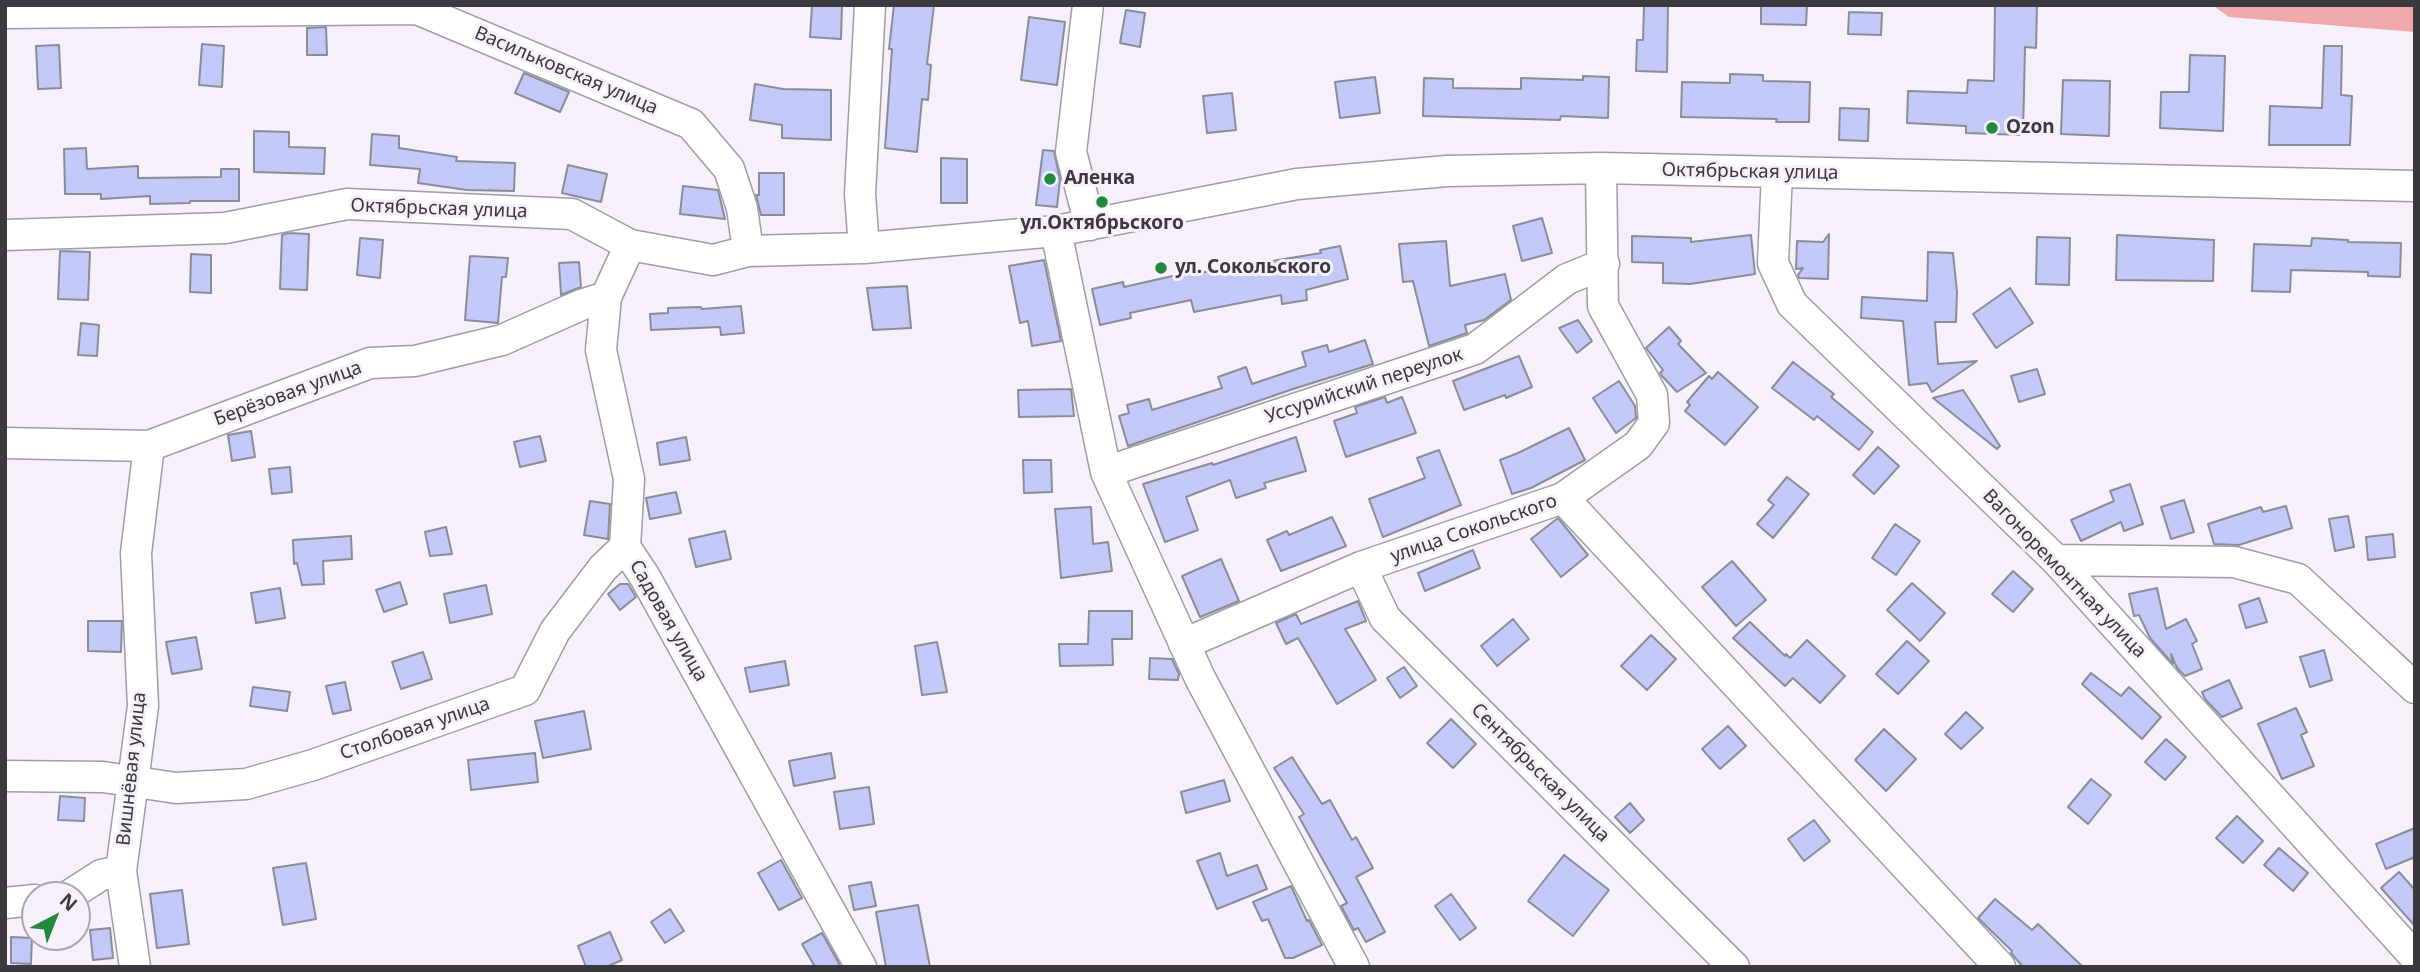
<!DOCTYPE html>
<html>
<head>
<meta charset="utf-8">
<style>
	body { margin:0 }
	#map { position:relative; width:2420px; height:972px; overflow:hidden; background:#f6f0fa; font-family:"Noto Sans",sans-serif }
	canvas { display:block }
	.frame { position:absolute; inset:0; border:7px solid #3b393d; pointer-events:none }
	.north { position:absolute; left:21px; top:881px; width:70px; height:70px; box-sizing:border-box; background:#f6f0fa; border:2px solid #aba7ae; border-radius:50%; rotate:42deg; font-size:19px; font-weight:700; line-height:28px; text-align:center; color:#3b393d }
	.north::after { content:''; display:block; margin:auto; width:24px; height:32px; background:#22883d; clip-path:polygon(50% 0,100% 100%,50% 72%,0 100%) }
</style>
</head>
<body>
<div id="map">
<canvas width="2420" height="972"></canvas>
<div class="frame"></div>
<div class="north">N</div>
</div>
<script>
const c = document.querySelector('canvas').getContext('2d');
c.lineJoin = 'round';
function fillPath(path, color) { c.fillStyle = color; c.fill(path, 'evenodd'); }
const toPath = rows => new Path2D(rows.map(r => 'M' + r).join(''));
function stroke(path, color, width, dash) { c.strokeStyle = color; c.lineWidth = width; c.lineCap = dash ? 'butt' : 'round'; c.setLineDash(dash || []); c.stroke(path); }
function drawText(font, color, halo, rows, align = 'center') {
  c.font = font + ' "Noto Sans",sans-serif'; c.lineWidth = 6; c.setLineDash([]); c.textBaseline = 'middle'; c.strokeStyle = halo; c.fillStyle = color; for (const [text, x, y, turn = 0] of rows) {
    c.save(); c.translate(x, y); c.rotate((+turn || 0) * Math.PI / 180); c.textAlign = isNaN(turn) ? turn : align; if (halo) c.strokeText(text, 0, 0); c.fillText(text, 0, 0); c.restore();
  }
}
const forest = toPath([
	[2212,5,2415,5,2415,32,2229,17]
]);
const building = toPath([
	[812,5,842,5,841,39,810,37,812,5],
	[894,5,934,5,927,64,931,65,928,100,922,99,917,152,885,148,892,49,889,49,894,5],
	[1644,5,1668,5,1667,72,1636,71,1637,40,1643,40,1644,5],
	[1761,5,1807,5,1806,25,1761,24,1761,5],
	[1995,5,2037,5,2036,48,2025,47,2023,135,1966,133,1966,126,1907,123,1908,91,1967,93,1968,80,1994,81,1995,5],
	[1126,10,1145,13,1140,47,1120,43,1126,10],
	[1849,12,1882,13,1881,35,1848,34,1849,12],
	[1029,17,1065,22,1057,85,1021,80,1029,17],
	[326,27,327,55,307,55,307,28,326,27],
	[202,44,224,46,222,87,199,85,202,44],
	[59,45,61,88,38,89,36,46,59,45],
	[2324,46,2342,46,2341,95,2352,96,2350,145,2269,145,2270,106,2322,108,2324,46],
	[2190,55,2225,56,2223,131,2160,128,2161,92,2189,92,2190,55],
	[524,73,569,92,560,112,515,93,524,73],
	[1730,74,1763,75,1763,81,1810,82,1809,122,1776,122,1777,119,1681,117,1682,82,1730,83,1730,74],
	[1583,76,1609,77,1608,118,1561,116,1560,120,1423,116,1424,78,1453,79,1453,88,1521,89,1521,78,1583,80,1583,76],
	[1375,77,1380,113,1340,118,1335,82,1375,77],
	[2063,80,2110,81,2109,136,2061,134,2063,80],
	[755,84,783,89,831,90,831,140,782,138,782,125,750,120,755,84],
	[1232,93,1236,130,1207,133,1203,96,1232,93],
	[1840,108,1869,109,1868,141,1839,140,1840,108],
	[254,131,289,132,289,147,325,148,324,174,254,172,254,131],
	[372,134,399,136,399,148,457,157,456,161,515,163,514,191,467,190,418,183,420,169,370,165,372,134],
	[86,148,87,169,138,166,138,178,221,177,221,169,239,169,239,201,190,201,190,203,150,204,150,196,101,199,101,194,65,194,64,149,86,148],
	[1043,150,1054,151,1060,180,1057,207,1036,205,1043,150],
	[941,158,967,159,967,203,941,203,941,158],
	[568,165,607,174,601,202,562,193,568,165],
	[759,173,784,173,784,215,761,215,756,195,759,195,759,173],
	[683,186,718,190,725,219,680,214,683,186],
	[1542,218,1552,253,1522,261,1513,226,1542,218],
	[288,233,309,234,307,290,280,289,282,235,288,233],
	[1829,234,1828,279,1799,278,1798,275,1803,268,1796,269,1797,241,1823,242,1829,234],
	[1751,235,1755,274,1690,284,1663,283,1663,263,1632,262,1632,236,1691,238,1691,242,1751,235],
	[2117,235,2214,240,2213,281,2116,280,2117,235],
	[2037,237,2070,238,2069,285,2036,284,2037,237],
	[360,238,383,240,380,278,357,275,360,238],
	[2312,238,2348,240,2348,242,2401,243,2400,277,2368,276,2368,272,2291,270,2290,292,2252,291,2254,244,2311,246,2312,238],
	[1446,241,1450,286,1505,274,1511,300,1484,320,1465,325,1467,333,1429,346,1413,281,1403,282,1399,244,1446,241],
	[1340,246,1348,279,1306,290,1307,300,1282,304,1281,295,1194,312,1191,300,1130,313,1131,318,1100,325,1092,289,1123,282,1124,287,1199,270,1199,273,1321,253,1320,250,1340,246],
	[60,251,90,252,88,300,58,299,60,251],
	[1928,252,1953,253,1957,292,1956,322,1935,322,1938,364,1977,361,1932,392,1927,383,1909,385,1903,321,1861,318,1862,297,1927,301,1928,252],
	[191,254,211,255,211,293,190,292,191,254],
	[470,256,508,258,506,277,502,277,498,323,465,320,470,256],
	[1044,260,1061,341,1032,346,1028,321,1020,323,1009,266,1044,260],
	[579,262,581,287,561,295,559,263,579,262],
	[907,286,911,328,873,330,867,288,907,286],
	[2010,288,2033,323,1996,348,1973,314,2010,288],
	[741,306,744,333,721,335,720,327,651,330,650,314,668,313,668,308,701,307,702,309,741,306],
	[1578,320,1592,341,1577,353,1559,328,1578,320],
	[81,323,99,325,97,356,78,355,81,323],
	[1669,327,1681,341,1678,344,1706,373,1677,392,1662,376,1660,373,1663,370,1646,348,1669,327],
	[1365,340,1373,364,1293,389,1128,446,1119,416,1129,413,1127,405,1149,399,1152,410,1222,388,1218,377,1246,367,1252,384,1306,366,1302,352,1327,345,1329,352,1365,340],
	[1519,356,1532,387,1506,398,1505,395,1464,410,1453,381,1519,356],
	[1793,362,1834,394,1831,397,1873,432,1859,450,1817,416,1814,420,1772,388,1793,362],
	[2037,369,2045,394,2019,402,2011,376,2037,369],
	[1718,372,1758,407,1725,445,1685,411,1690,405,1687,402,1709,376,1712,379,1718,372],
	[1619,381,1635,406,1636,418,1616,433,1593,398,1619,381],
	[1071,389,1074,416,1019,417,1018,390,1071,389],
	[1963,390,2000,446,1997,449,1933,398,1963,390],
	[1385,397,1387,403,1402,397,1416,433,1346,457,1334,421,1357,413,1355,407,1385,397],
	[1569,428,1585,460,1531,488,1512,494,1500,460,1518,453,1569,428],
	[251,431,255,457,232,461,228,435,251,431],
	[540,436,546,461,520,467,514,442,540,436],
	[686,437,690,460,660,465,657,443,686,437],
	[1296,437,1306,471,1264,483,1266,488,1236,498,1230,480,1186,497,1198,530,1165,542,1143,484,1212,463,1213,465,1296,437],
	[1878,447,1899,466,1874,494,1853,475,1878,447],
	[1439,450,1461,505,1383,537,1369,499,1425,478,1417,458,1439,450],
	[1023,460,1051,460,1052,492,1024,493,1023,460],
	[290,467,292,492,272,494,269,469,290,467],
	[1787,477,1809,494,1773,538,1757,524,1774,505,1768,500,1787,477],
	[2130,484,2143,524,2124,531,2121,522,2081,541,2071,520,2114,501,2110,491,2130,484],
	[676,492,681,513,650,519,646,498,676,492],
	[2184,500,2194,532,2171,539,2161,507,2184,500],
	[590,501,610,504,608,539,584,535,590,501],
	[2286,506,2292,528,2239,545,2214,544,2208,524,2261,507,2263,512,2286,506],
	[1091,507,1093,544,1108,542,1112,571,1061,578,1055,509,1091,507],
	[2348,516,2354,547,2335,551,2329,519,2348,516],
	[1332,517,1346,546,1281,571,1267,540,1287,531,1289,535,1332,517],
	[1558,518,1588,555,1561,577,1531,539,1558,518],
	[1895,524,1920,541,1896,575,1872,558,1895,524],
	[446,527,452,554,430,556,425,532,446,527],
	[725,531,731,559,696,567,689,539,725,531],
	[2393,534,2395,557,2368,560,2366,537,2393,534],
	[351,536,352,559,323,561,324,584,302,585,297,563,294,564,293,540,351,536],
	[1473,550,1480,568,1425,591,1418,573,1473,550],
	[1221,559,1239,601,1200,617,1182,576,1221,559],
	[1732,561,1766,600,1736,626,1702,587,1732,561],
	[2013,571,2033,589,2013,612,1992,594,2013,571],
	[400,582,407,604,384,612,376,590,400,582],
	[1912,583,1945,613,1920,641,1887,610,1912,583],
	[620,584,628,584,636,597,620,610,608,594,620,584],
	[486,585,492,614,450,623,444,594,486,585],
	[280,588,285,618,256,623,251,593,280,588],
	[2157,588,2166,629,2186,619,2197,641,2192,644,2202,669,2185,676,2177,668,2171,654,2173,664,2150,638,2139,615,2134,616,2129,594,2157,588],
	[2259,598,2267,622,2246,628,2239,605,2259,598],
	[1358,601,1366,621,1345,629,1376,680,1337,704,1298,638,1286,644,1276,623,1296,614,1301,624,1358,601],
	[1089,611,1132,611,1132,639,1112,639,1113,665,1060,666,1059,644,1088,644,1089,611],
	[1513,619,1529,639,1497,666,1481,646,1513,619],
	[88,621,122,621,121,652,88,651,88,621],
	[1750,622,1785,656,1786,654,1790,658,1807,640,1845,676,1820,703,1793,678,1785,686,1733,638,1750,622],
	[1651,635,1676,659,1647,690,1621,666,1651,635],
	[196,637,202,669,172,674,166,642,196,637],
	[1907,641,1929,661,1898,694,1876,674,1907,641],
	[937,642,947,692,922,695,915,646,937,642],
	[2324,650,2332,680,2310,687,2300,657,2324,650],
	[423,652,432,679,401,689,392,662,423,652],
	[1150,658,1172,659,1179,674,1178,680,1149,679,1150,658],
	[785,661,789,685,750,692,745,668,785,661],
	[1404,667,1417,686,1400,698,1387,678,1404,667],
	[2091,673,2121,696,2129,687,2161,717,2142,739,2082,684,2091,673],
	[2229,680,2242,708,2222,717,2205,699,2202,692,2229,680],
	[345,682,351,710,333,714,326,686,345,682],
	[253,687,290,692,287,711,250,706,253,687],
	[2296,708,2307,732,2301,735,2314,766,2282,779,2258,724,2296,708],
	[584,711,591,749,543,758,535,721,584,711],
	[1966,712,1983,728,1961,749,1945,734,1966,712],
	[1451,719,1476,744,1453,768,1427,743,1451,719],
	[1728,726,1746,746,1720,769,1702,749,1728,726],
	[1884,729,1916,759,1886,791,1855,760,1884,729],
	[2166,739,2186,757,2165,780,2145,762,2166,739],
	[535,753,538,782,471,790,468,760,535,753],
	[831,753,835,778,794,786,789,761,831,753],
	[1292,757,1322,804,1330,800,1352,840,1356,837,1373,868,1356,877,1385,932,1366,942,1358,928,1354,930,1341,906,1347,903,1299,817,1304,814,1274,768,1292,757],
	[2091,779,2111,795,2088,824,2068,807,2091,779],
	[1224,780,1230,801,1186,813,1181,792,1224,780],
	[869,787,874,824,840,829,834,792,869,787],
	[60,796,85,798,84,821,58,820,60,796],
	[1630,803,1644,820,1630,833,1615,817,1630,803],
	[2237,816,2263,841,2243,863,2216,838,2237,816],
	[1814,820,1830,841,1804,861,1788,839,1814,820],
	[2415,828,2415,857,2386,869,2376,844,2415,828],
	[2279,848,2308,873,2293,891,2264,865,2279,848],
	[1220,853,1227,876,1257,865,1267,889,1217,909,1197,861,1220,853],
	[1564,855,1609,890,1573,936,1528,901,1564,855],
	[781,860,802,898,779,910,758,873,781,860],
	[306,863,316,919,283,925,273,868,306,863],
	[2399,872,2415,890,2415,926,2381,888,2399,872],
	[871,882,876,906,854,910,849,886,871,882],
	[1291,886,1307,921,1309,920,1322,945,1293,958,1285,958,1268,919,1262,921,1253,902,1291,886],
	[182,890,189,944,157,948,150,894,182,890],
	[1451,894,1476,928,1460,940,1435,906,1451,894],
	[1995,899,2032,930,2038,924,2083,967,2023,967,2011,953,2012,951,1978,918,1995,899],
	[918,905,930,967,886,967,876,912,918,905],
	[670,909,684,931,665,943,651,922,670,909],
	[110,928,113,958,93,960,90,930,110,928],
	[610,932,622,960,606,967,586,967,578,946,610,932],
	[822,933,841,967,815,967,802,944,822,933],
	[11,937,32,938,31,964,11,963,11,937]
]);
const minor = toPath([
	[1088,5,1071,152,1090,225],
	[5,13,417,9,691,124,729,169,742,208,748,251],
	[1777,173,1773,263,1792,304,2056,560,2415,957],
	[1056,231,1106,472,1200,678,1354,967],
	[5,235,225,228,347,204,572,214,630,245,713,260,748,251,864,248,1056,231,1297,184,1447,171,1601,168,2415,186],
	[630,245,606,297,601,350,629,479,625,547,645,577,861,967],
	[864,248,860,194,870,5],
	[5,443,149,446,370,363,415,361,502,340,581,305,606,297],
	[1106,472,1475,349,1567,279,1604,264],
	[1563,498,2000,967],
	[2056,560,2234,562,2298,579,2415,688],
	[1361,567,1385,618,1734,967],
	[1184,644,1361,567,1563,498,1638,445,1654,423,1652,395,1603,306,1601,168],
	[5,776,103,777,176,788,246,784,313,765,525,690,555,631,603,568,625,547],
	[70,895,101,875,121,871],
	[5,903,35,900],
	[135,967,121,871,143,706,136,553,149,446]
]);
const markers = [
	[1992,128,7,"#22883d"],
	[1050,179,7,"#22883d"],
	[1102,202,7,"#22883d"],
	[1161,268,7,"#22883d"]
];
const streetNames = [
	["Васильковская улица",566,71,23],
	["Октябрьская улица",1750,172,1],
	["Октябрьская улица",439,209,2],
	["Уссурийский переулок",1364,386,-18],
	["Берёзовая улица",288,394,-20],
	["улица Сокольского",1474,529,-19],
	["Вагоноремонтная улица",2064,574,46],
	["Садовая улица",668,621,60],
	["Столбовая улица",415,729,-19],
	["Вишнёвая улица",132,769,-84],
	["Сентябрьская улица",1540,773,45]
];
const poiNames = [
	["Ozon",2006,128],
	["Аленка",1064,179],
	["ул.Октябрьского",1102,224,"center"],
	["ул. Сокольского",1175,268]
];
fillPath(forest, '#f0a8ab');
fillPath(building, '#c2c9f9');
stroke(building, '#8a8c96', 2);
stroke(minor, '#a19ca5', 33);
stroke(minor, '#fff', 30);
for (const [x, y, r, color] of markers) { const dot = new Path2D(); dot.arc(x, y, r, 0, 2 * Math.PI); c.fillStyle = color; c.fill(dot); stroke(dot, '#f6f0fa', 2.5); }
drawText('19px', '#3b393d', '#f6f0fa', streetNames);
drawText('bold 19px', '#3b393d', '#f6f0fa', poiNames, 'left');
</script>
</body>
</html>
